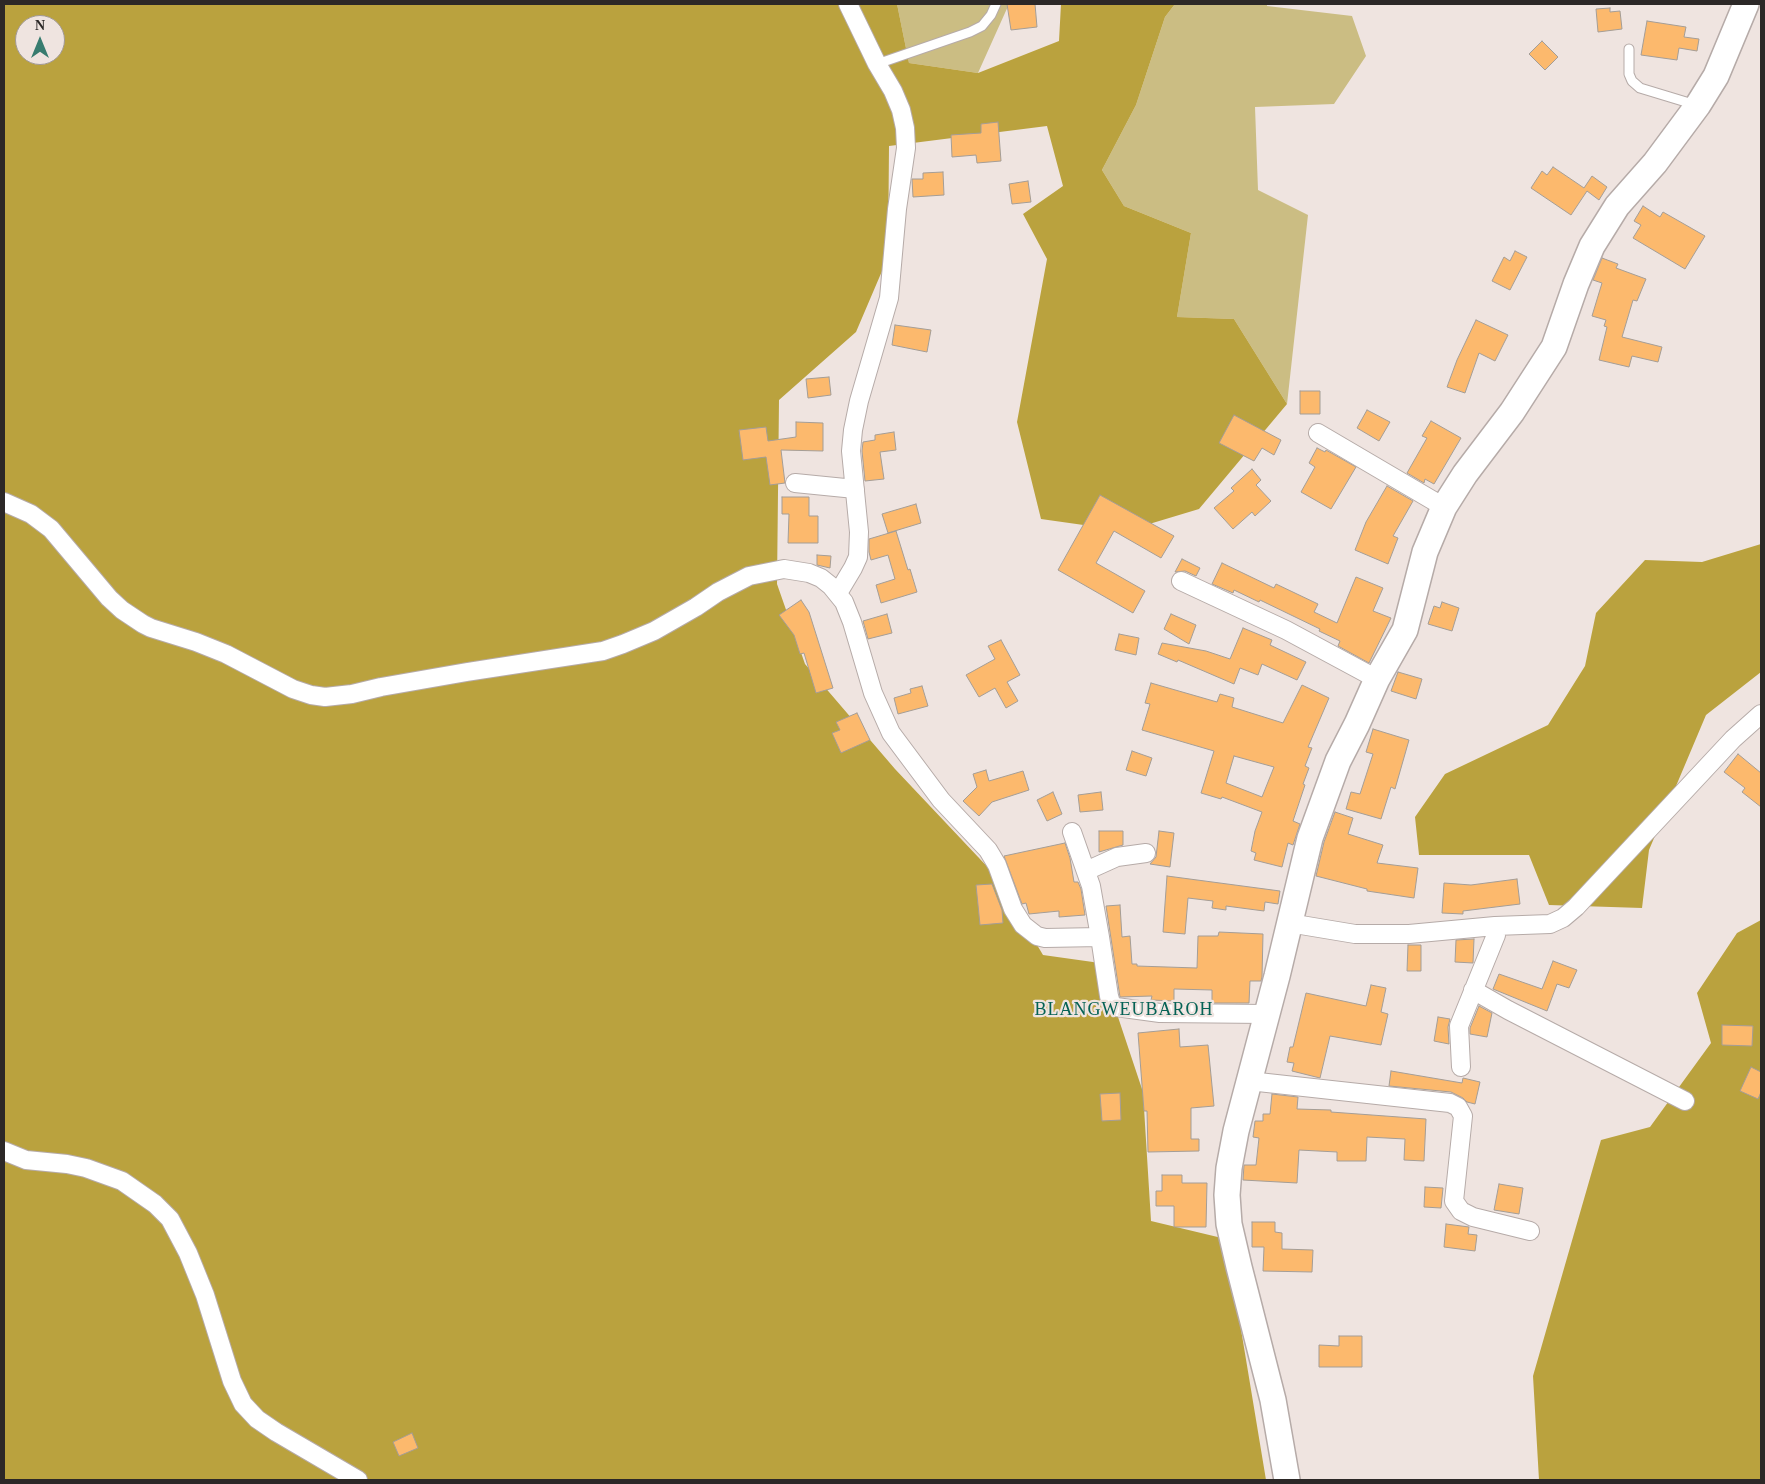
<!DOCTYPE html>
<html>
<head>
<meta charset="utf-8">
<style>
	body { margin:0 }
	#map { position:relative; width:1765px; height:1484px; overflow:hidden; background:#efe4e0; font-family:"Times New Roman",serif }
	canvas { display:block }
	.frame { position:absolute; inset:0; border:5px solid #2c2827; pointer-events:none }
	.north { position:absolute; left:15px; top:15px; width:50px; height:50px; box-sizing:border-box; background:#efe4e0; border:1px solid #a19996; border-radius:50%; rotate:0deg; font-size:14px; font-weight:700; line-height:20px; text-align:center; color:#2c2827 }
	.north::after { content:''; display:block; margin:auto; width:18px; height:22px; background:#387c6f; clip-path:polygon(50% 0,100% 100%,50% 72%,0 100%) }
</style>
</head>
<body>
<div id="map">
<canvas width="1765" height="1484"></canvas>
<div class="frame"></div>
<div class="north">N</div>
</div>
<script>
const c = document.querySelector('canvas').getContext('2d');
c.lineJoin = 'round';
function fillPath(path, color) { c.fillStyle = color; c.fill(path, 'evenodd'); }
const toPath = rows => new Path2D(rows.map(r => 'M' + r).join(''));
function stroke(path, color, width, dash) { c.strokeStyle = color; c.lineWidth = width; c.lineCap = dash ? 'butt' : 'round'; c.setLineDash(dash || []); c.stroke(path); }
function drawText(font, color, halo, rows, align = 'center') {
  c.font = font + ' "Times New Roman",serif'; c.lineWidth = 4.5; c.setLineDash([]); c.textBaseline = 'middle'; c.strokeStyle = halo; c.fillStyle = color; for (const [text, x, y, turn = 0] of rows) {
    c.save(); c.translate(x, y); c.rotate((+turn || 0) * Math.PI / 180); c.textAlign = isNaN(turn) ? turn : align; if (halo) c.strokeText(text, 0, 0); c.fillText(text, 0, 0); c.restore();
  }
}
const green = toPath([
	[897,4,1009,4,978,73,909,63],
	[1175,4,1267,4,1267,6,1352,16,1366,56,1334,104,1255,107,1258,190,1308,215,1287,404,1234,319,1177,317,1191,233,1124,206,1102,170,1136,105,1165,17]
]);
const forest = toPath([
	[4,4,897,4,909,63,978,73,1059,41,1061,4,1175,4,1165,17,1136,105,1102,170,1124,206,1191,233,1177,317,1234,319,1287,404,1199,509,1126,531,1041,519,1017,422,1047,259,1023,214,1063,186,1047,126,889,146,888,257,856,332,779,400,777,584,805,664,895,769,996,876,1043,955,1100,963,1143,1092,1151,1221,1226,1239,1266,1480,4,1480],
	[25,25,55,25,55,55,25,55],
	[1761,544,1761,672,1706,715,1649,850,1642,908,1549,905,1529,855,1419,855,1415,817,1445,774,1548,725,1585,666,1596,613,1645,560,1702,562],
	[1761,920,1761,1480,1539,1480,1533,1376,1601,1140,1650,1127,1711,1043,1697,993,1737,933]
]);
const building = toPath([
	[1007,4,1035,4,1037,27,1011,30,1007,4],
	[1610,8,1610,12,1620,11,1622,29,1598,32,1596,9,1610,8],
	[1647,21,1686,27,1684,37,1699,39,1697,51,1679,48,1677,60,1641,55,1647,21],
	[1542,41,1558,57,1545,70,1529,54,1542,41],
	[998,122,1001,161,977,163,976,155,952,157,951,135,981,133,981,124,998,122],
	[1553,167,1584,188,1592,176,1607,187,1599,200,1587,191,1571,215,1531,188,1542,171,1547,175,1553,167],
	[943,172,944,195,913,197,912,179,923,179,923,173,943,172],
	[1028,181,1031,202,1012,204,1009,184,1028,181],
	[1643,206,1660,217,1663,212,1705,236,1685,269,1633,238,1641,225,1634,221,1643,206],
	[1515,251,1527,257,1510,290,1492,281,1504,257,1510,261,1515,251],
	[1602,258,1618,264,1616,268,1646,279,1637,301,1633,300,1622,337,1662,347,1658,362,1632,356,1629,367,1599,360,1607,327,1604,326,1606,320,1592,316,1602,283,1593,280,1602,258],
	[1476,320,1508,335,1495,361,1479,353,1465,393,1447,387,1457,360,1476,320],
	[895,325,931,330,927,352,892,345,895,325],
	[829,377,831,395,808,398,806,379,829,377],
	[1300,391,1320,391,1320,414,1300,414,1300,391],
	[1367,410,1390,422,1379,441,1357,428,1367,410],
	[1234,415,1281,440,1274,455,1262,448,1254,461,1219,443,1234,415],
	[1431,421,1461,438,1434,484,1425,479,1424,483,1407,473,1427,438,1422,436,1431,421],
	[796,422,823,423,823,451,781,450,785,483,770,485,766,457,743,460,739,430,766,427,768,441,796,437,796,422],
	[894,432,896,450,880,452,884,479,865,481,862,451,863,442,875,440,875,435,894,432],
	[1317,448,1325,452,1326,450,1356,467,1331,509,1301,492,1315,467,1309,463,1317,448],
	[1252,469,1261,480,1256,485,1271,501,1255,516,1252,512,1233,529,1214,508,1234,491,1231,488,1252,469],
	[1387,486,1413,501,1393,536,1398,538,1388,564,1355,550,1366,522,1387,486],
	[1100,495,1174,536,1161,558,1114,531,1096,563,1145,591,1133,613,1058,570,1100,495],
	[782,497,809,497,809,516,818,516,818,543,788,543,789,514,782,514,782,497],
	[916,504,921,523,888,533,882,514,916,504],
	[896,531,908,570,910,569,917,592,881,603,876,585,895,579,888,555,871,560,869,552,869,539,896,531],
	[817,555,831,556,830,568,817,565,817,555],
	[1182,559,1200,568,1196,576,1185,571,1175,572,1182,559],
	[1222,563,1274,588,1276,584,1318,604,1314,612,1337,623,1356,577,1383,588,1373,611,1391,618,1369,663,1338,646,1340,641,1319,631,1320,629,1260,600,1259,602,1234,590,1233,593,1212,584,1222,563],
	[801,600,809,612,833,688,816,693,804,653,800,654,794,635,779,615,801,600],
	[1442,602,1459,608,1452,631,1428,624,1434,606,1440,608,1442,602],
	[887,614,892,633,868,639,863,621,887,614],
	[1171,614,1196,625,1189,644,1164,629,1171,614],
	[1243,628,1272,640,1270,645,1306,662,1297,680,1262,664,1258,675,1240,668,1234,684,1178,660,1177,662,1158,654,1162,643,1206,651,1230,659,1243,628],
	[1119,634,1139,638,1136,655,1115,650,1119,634],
	[1001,640,1020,675,1007,682,1018,701,1006,708,995,688,979,697,966,675,995,659,988,646,1001,640],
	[1398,672,1422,679,1416,699,1391,691,1398,672],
	[1151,683,1217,702,1220,694,1234,698,1232,707,1283,723,1302,685,1329,698,1308,747,1312,748,1305,766,1309,768,1303,784,1305,785,1293,821,1300,824,1293,845,1288,843,1282,867,1254,860,1256,853,1251,851,1255,831,1262,812,1222,797,1221,799,1201,793,1214,751,1142,730,1150,704,1145,703,1151,683],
	[1234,756,1274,767,1262,797,1226,783,1234,756],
	[922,686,928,706,898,714,894,698,911,693,910,689,922,686],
	[857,713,870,740,841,753,832,733,840,730,836,722,857,713],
	[1373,729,1409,740,1395,789,1391,787,1381,819,1346,809,1351,792,1360,794,1373,754,1366,752,1373,729],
	[1132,751,1152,758,1146,776,1126,770,1132,751],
	[1738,754,1761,773,1761,807,1742,792,1745,788,1724,772,1738,754],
	[986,770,989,781,1023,771,1029,790,992,802,979,816,963,801,977,787,973,774,986,770],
	[1053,792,1062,814,1047,821,1037,800,1053,792],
	[1101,792,1103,810,1080,812,1078,795,1101,792],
	[1335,812,1353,818,1348,834,1383,845,1377,863,1418,868,1414,898,1367,891,1367,889,1316,876,1324,842,1335,812],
	[1099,831,1123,831,1123,845,1099,852,1099,831],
	[1159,831,1174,833,1170,867,1150,864,1156,857,1159,831],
	[1065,843,1070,858,1074,882,1078,882,1081,889,1085,915,1059,917,1059,911,1029,914,1026,903,1022,904,1004,856,1065,843],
	[1167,876,1280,891,1278,904,1265,902,1264,911,1226,906,1226,910,1212,908,1213,901,1188,898,1185,934,1163,932,1167,876],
	[1517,879,1520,904,1463,911,1463,914,1442,913,1444,883,1471,885,1517,879],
	[992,884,1002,910,1003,923,980,925,976,885,992,884],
	[1120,905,1122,937,1130,936,1132,964,1137,964,1137,966,1197,968,1198,936,1218,936,1219,932,1263,934,1262,977,1261,981,1250,981,1249,1003,1212,1003,1212,990,1174,989,1174,1001,1151,1000,1152,996,1120,997,1106,906,1120,905],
	[1474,939,1473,963,1455,962,1456,940,1474,939],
	[1408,945,1421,945,1421,971,1407,971,1408,945],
	[1553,961,1577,970,1569,988,1557,984,1547,1011,1493,989,1499,974,1542,989,1553,961],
	[1371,985,1386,988,1381,1012,1388,1014,1381,1045,1330,1036,1320,1078,1292,1071,1294,1063,1287,1062,1290,1047,1293,1047,1306,993,1366,1006,1371,985],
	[1479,1006,1492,1013,1487,1037,1470,1034,1470,1028,1479,1006],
	[1438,1017,1450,1019,1448,1027,1449,1044,1434,1041,1438,1017],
	[1722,1025,1753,1026,1752,1046,1722,1045,1722,1025],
	[1179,1029,1180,1047,1208,1045,1214,1106,1191,1108,1191,1139,1199,1139,1199,1151,1148,1152,1147,1111,1144,1111,1138,1033,1179,1029],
	[1751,1067,1761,1072,1761,1092,1758,1099,1740,1091,1751,1067],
	[1391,1071,1462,1083,1463,1078,1480,1082,1475,1104,1467,1102,1463,1098,1451,1092,1389,1086,1391,1071],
	[1120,1093,1121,1120,1102,1121,1100,1094,1120,1093],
	[1272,1094,1298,1097,1297,1109,1331,1110,1331,1112,1426,1119,1424,1161,1404,1160,1405,1139,1367,1137,1366,1161,1337,1161,1337,1152,1299,1150,1297,1183,1243,1180,1244,1165,1256,1165,1259,1138,1253,1137,1255,1121,1263,1121,1263,1114,1270,1114,1272,1094],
	[1162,1175,1182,1175,1182,1183,1207,1183,1206,1227,1174,1227,1174,1206,1156,1206,1156,1191,1162,1191,1162,1175],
	[1499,1184,1523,1188,1519,1214,1494,1210,1499,1184],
	[1425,1187,1443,1188,1441,1208,1424,1207,1425,1187],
	[1252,1222,1275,1222,1275,1232,1282,1233,1282,1249,1313,1250,1312,1272,1263,1271,1264,1247,1252,1247,1252,1222],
	[1446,1224,1469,1227,1468,1234,1477,1235,1475,1251,1444,1247,1446,1224],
	[1339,1336,1362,1336,1362,1367,1319,1367,1319,1345,1339,1346,1339,1336],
	[412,1433,418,1448,399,1456,393,1442,412,1433]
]);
const lane = toPath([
	[1629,49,1629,74,1632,81,1640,88,1696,105],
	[877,64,970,32,982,26,991,15,996,4]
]);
const street = toPath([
	[1318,433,1444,507],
	[795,483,855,489],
	[4,502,31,514,51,529,109,598,122,610,143,624,151,628,196,642,226,654,293,689,311,695,325,697,352,694,381,687,467,672,603,651,623,644,654,631,696,607,718,592,749,576,784,569,809,573,821,578,831,586,844,602,852,622,873,693,891,733,941,800,988,850,997,865,1013,909,1023,925,1037,936,1045,938,1100,937,1109,996,1111,1003,1116,1007,1160,1013,1266,1014],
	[1181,581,1286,630,1377,679],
	[838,593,853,568,858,557,859,532,851,451,853,430,859,401,889,298,897,209,906,148,905,128,901,110,893,91,877,64,848,4],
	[1072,832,1091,886,1100,937],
	[1086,871,1117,857,1146,853],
	[1289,923,1355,934,1409,934,1495,926,1496,935,1459,1026,1461,1067],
	[1495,926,1550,924,1563,918,1576,907,1733,739,1761,714],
	[1473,990,1508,1010,1685,1101],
	[1249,1081,1450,1103,1458,1107,1463,1116,1454,1201,1461,1211,1473,1217,1530,1231],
	[4,1151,26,1160,67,1164,86,1168,122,1181,155,1204,170,1219,188,1253,205,1295,232,1381,243,1404,257,1419,276,1432,358,1480]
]);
const secondary = toPath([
	[1287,1480,1273,1400,1239,1267,1229,1224,1227,1195,1229,1168,1236,1131,1277,976,1310,838,1338,761,1357,724,1377,679,1405,630,1425,552,1444,507,1465,474,1512,412,1554,347,1576,284,1592,246,1617,206,1655,163,1698,105,1716,76,1746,4]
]);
const quarterNames = [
	["BLANGWEUBAROH",1124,1010]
];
fillPath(green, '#cbbd83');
fillPath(forest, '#baa23e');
fillPath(building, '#fcb96d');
stroke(building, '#a49d96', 1);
stroke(lane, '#b6aba8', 11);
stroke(street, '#b6aba8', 20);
stroke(secondary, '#b6aba8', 28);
stroke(lane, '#fff', 9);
stroke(street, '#fff', 18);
stroke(secondary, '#fff', 25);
c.letterSpacing = '1px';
drawText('18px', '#056255', '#efe4e0', quarterNames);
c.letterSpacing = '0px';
</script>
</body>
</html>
